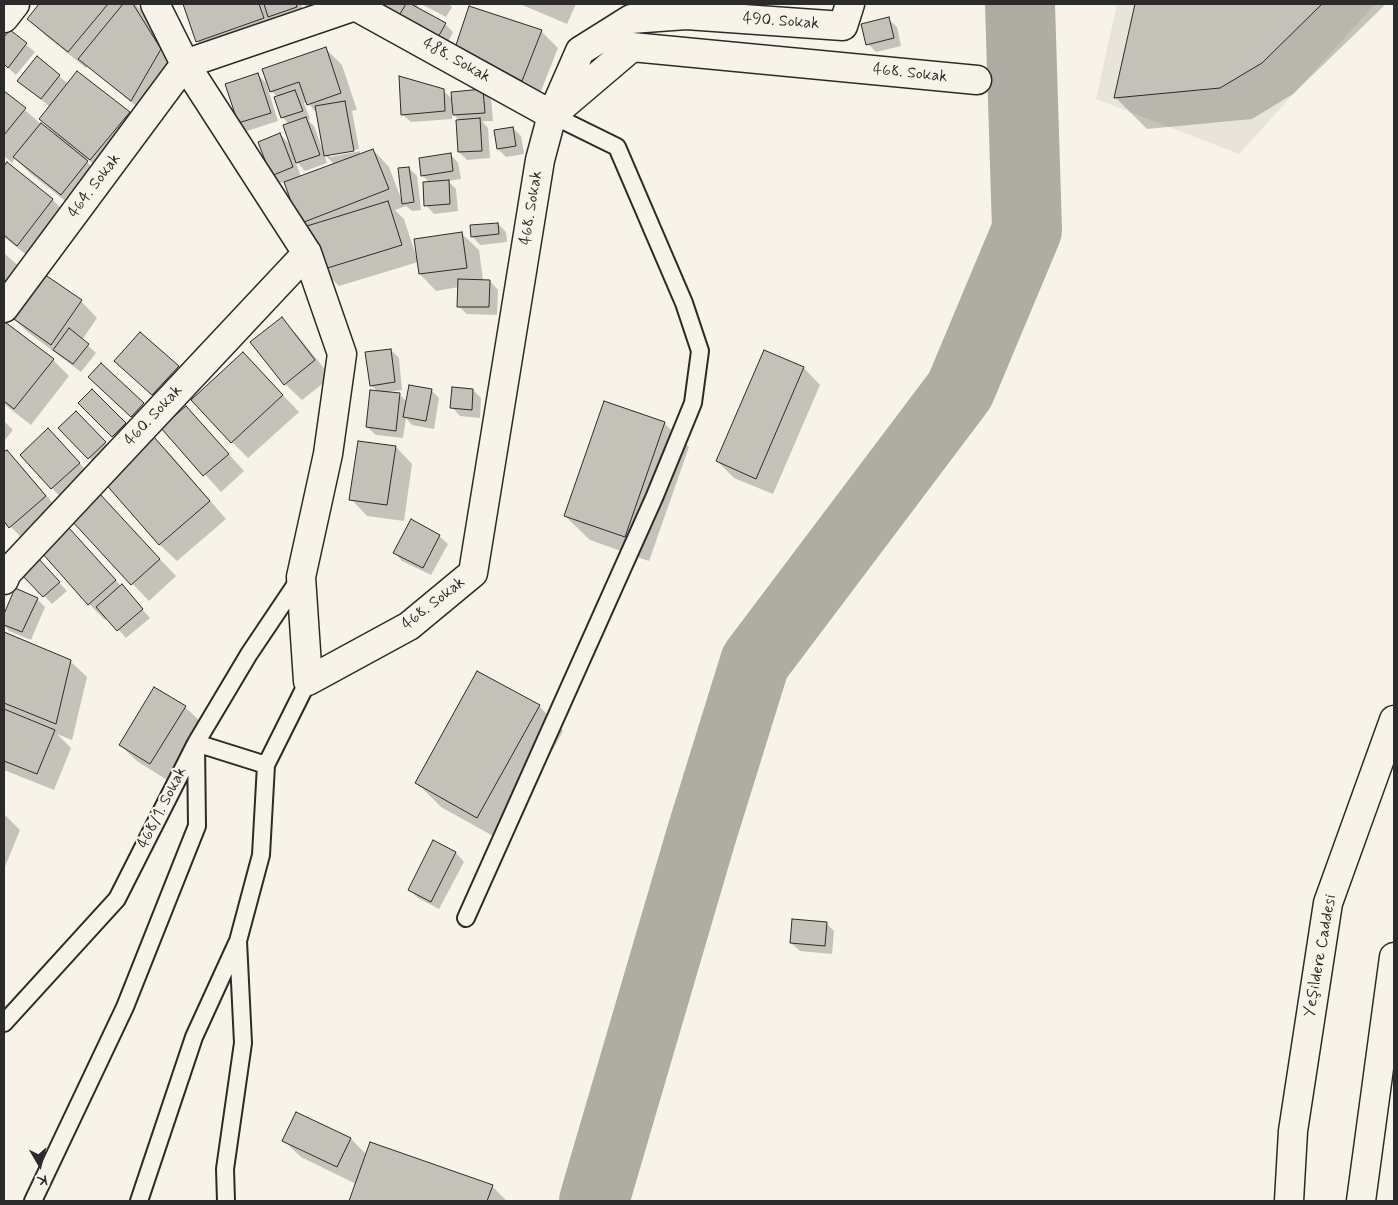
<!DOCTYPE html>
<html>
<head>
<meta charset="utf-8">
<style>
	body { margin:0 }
	#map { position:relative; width:1398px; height:1205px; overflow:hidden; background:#f7f3e8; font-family:Mynerve,sans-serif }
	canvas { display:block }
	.frame { position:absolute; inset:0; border:5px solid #2b2b2b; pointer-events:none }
	.north { position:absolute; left:15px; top:1140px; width:50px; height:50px; -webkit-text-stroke:4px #f7f3e8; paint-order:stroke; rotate:172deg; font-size:14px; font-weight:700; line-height:20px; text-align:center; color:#2b2b2b }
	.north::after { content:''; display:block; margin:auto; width:18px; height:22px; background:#2b2b2b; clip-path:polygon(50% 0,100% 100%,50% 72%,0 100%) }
</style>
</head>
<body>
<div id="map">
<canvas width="1398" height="1205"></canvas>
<div class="frame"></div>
<div class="north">K</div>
</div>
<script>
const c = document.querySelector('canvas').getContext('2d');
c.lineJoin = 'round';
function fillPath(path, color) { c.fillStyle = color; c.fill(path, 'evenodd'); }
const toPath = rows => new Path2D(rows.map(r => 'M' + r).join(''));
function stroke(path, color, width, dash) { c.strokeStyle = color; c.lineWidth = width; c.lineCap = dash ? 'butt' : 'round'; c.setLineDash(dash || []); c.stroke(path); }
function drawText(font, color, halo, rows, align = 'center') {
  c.font = font + ' Mynerve,sans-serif'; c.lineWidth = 4.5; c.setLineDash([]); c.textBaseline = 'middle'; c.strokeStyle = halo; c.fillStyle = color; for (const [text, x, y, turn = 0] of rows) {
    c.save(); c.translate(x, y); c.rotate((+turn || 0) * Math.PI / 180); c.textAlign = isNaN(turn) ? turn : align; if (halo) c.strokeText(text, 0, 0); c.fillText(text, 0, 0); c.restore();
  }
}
const built = toPath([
	[1117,4,1375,4,1239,154,1096,99]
]);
const shadow = toPath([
	[40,4,137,4,136,5,145,14,177,67,148,116,87,66,86,68,45,35,28,19],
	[184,4,301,4,305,15,214,58,197,41],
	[304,4,310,4,308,8],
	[369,4,418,4,417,8,445,24,453,32,446,46],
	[421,4,449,4,452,7,446,17],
	[520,4,576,4,567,24],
	[1136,4,1386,4,1293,94,1252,119,1147,129,1116,98],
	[888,19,897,27,901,46,876,52,868,44],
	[541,31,558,48,539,96,474,62,458,45],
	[10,32,35,52,16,75,4,64,4,39],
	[325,48,342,65,357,110,352,111,359,149,330,154,330,157,360,151,360,155,373,150,389,167,402,201,409,168,417,176,421,210,412,211,406,206,395,210,404,219,416,256,462,234,479,250,483,281,490,281,498,290,497,315,467,314,458,306,459,287,436,291,420,274,418,262,339,286,322,269,300,223,285,182,280,183,272,175,280,134,291,146,289,124,282,117,278,97,271,91],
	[307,102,318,114,324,154,314,126,308,120,310,119,304,103],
	[324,154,335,165,301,177,295,160,305,171,327,163],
	[258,75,266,83,278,121,247,131,239,123],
	[59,76,68,84,129,113,145,130,108,176,87,159,86,161,104,179,78,211,31,174,15,158,12,163,4,156,4,92,56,137,57,136,40,119,50,107,19,81],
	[443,90,453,100,483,91,491,99,493,121,482,121,488,128,490,158,467,160,459,152,460,121,452,113,452,119,411,122,402,114],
	[513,128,521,136,524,154,506,157,498,149],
	[450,154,458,163,461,179,448,181,456,189,458,211,434,214,426,205,430,183,422,175],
	[7,164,53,200,69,217,34,261,4,237,4,168],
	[498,224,506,232,507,242,480,245,472,236],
	[4,253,27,274,4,302],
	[81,301,97,318,82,340,96,353,81,372,29,333,12,317],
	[282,319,298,336,331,377,302,400,285,384],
	[5,324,53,360,69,376,31,425,4,404,4,326],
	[391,350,399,358,402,390,387,392,400,395,407,402,431,390,439,398,434,429,412,425,406,418,403,438,376,435,367,427,378,392,371,385],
	[764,352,804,368,820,385,773,494,734,478,717,461],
	[243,353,299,412,248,458,232,442],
	[116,361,178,367,194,384,170,411],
	[101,365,151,412,140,424,98,385],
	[473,390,481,398,480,418,460,416,452,407],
	[92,391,133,432,121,444,80,403],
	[186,407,244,471,221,492,163,428],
	[76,413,113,451,97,466,60,428],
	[4,421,13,430,4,441],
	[664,423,689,447,649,561,590,540,565,516],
	[154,439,171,455,226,519,177,561,160,545,105,481],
	[65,447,95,480,68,505,52,488],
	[396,447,412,464,404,521,367,516,351,499],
	[6,452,23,468,62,514,27,543,4,520,4,454],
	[115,512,176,576,149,601,72,520],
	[439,536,448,544,431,575,402,561,394,552],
	[86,547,150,618,126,638,108,618,105,620,89,604],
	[37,559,67,591,52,604,22,573],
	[16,590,37,599,45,607,31,640,9,631,4,625,4,617],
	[4,633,70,661,87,677,72,740,57,734,71,748,54,790,4,770],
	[539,706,563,731,502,841,441,807,417,783],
	[185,707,202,723,167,780,137,761,120,745],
	[4,814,20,830,4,869],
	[434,842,456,853,464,862,439,909,418,898,409,890],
	[826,923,834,931,832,954,800,951,791,943],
	[351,1139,367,1155,492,1186,507,1201,350,1201,356,1184,301,1157,284,1141]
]);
const river = toPath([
	[594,1201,701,836,755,662,960,390,1027,230,1020,4]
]);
const building = toPath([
	[39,4,108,4,68,52,27,19,39,4],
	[123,4,133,4,161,49,131,101,78,59,123,4],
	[183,4,259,4,264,18,196,42,183,4],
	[264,4,296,4,297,7,268,17,264,4],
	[406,4,411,4,446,23,437,39,398,17,406,4],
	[1135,4,1322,4,1262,63,1220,88,1114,98,1135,4],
	[469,6,542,30,522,81,456,45,469,6],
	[889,17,894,38,866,45,861,24,889,17],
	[10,30,27,43,8,68,4,64,4,37,10,30],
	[326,47,341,93,307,105,299,82,270,92,262,69,326,47],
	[37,56,60,75,41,99,17,81,37,56],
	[77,71,130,112,90,160,39,119,77,71],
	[258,73,271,113,238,123,225,84,258,73],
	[399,76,444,89,445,111,401,115,399,76],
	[483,89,485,113,453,115,451,92,483,89],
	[295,90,303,111,281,118,274,97,295,90],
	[4,91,26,108,4,135,4,91],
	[345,101,354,151,324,156,315,106,345,101],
	[306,117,320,155,296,163,283,125,306,117],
	[480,118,482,151,458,152,456,120,480,118],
	[41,123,88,161,61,195,13,157,41,123],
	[513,127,516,146,497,149,494,130,513,127],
	[280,133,293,167,271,176,258,142,280,133],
	[373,149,389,189,299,224,284,182,373,149],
	[451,153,453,171,421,176,419,158,451,153],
	[7,162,53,199,17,246,4,235,4,166,7,162],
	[409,167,414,202,402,204,398,168,409,167],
	[449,180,450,204,424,206,423,182,449,180],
	[388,201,402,245,321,270,307,226,388,201],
	[498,223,499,234,471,237,470,225,498,223],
	[462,232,467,268,419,274,414,239,462,232],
	[41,272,82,300,51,345,11,317,41,272],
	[458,279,490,280,489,307,457,307,458,279],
	[282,317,315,360,284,385,250,342,282,317],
	[5,322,54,359,14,409,4,401,4,324,5,322],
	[69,328,89,344,73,364,53,350,69,328],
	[140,332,179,366,152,395,114,361,140,332],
	[391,349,395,382,370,386,365,352,391,349],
	[764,350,804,367,756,479,716,461,764,350],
	[243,352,283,395,231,443,191,400,243,352],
	[101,363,144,403,131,417,88,377,101,363],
	[409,385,432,389,426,421,403,417,409,385],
	[452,387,473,389,472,410,450,408,452,387],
	[92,389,126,423,112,437,78,403,92,389],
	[370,390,400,393,396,431,366,427,370,390],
	[604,401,665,422,625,537,564,516,604,401],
	[186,406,229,454,203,476,161,428,186,406],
	[76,411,106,442,88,459,58,428,76,411],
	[48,428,80,463,51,489,20,455,48,428],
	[154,437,210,501,159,545,103,481,154,437],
	[358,441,396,446,387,505,349,500,358,441],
	[7,450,46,496,9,528,4,521,4,452,7,450],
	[99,493,160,559,131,585,71,520,99,493],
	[411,519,440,535,423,568,393,553,411,519],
	[69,528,116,580,88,605,42,553,69,528],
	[37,557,60,582,43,597,20,573,37,557],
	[122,584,143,609,117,631,96,607,122,584],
	[15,588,38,598,22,632,4,625,4,614,15,588],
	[4,632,71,660,56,724,4,703,4,632],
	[477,671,540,705,477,818,415,783,477,671],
	[154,687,186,706,150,764,119,745,154,687],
	[4,709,55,730,37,774,4,761,4,709],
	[433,840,456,852,431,902,408,890,433,840],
	[792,919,827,922,825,946,790,943,792,919],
	[296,1112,351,1138,337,1167,282,1141,296,1112],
	[370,1142,493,1185,487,1201,349,1201,370,1142]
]);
const lane = toPath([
	[466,918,654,498,693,403,700,351,684,303,617,147,552,115],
	[4,1023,117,899,196,743,249,654,300,578],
	[33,1201,125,1007,197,826,196,743,266,765],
	[139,1201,194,1037,237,943],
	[226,1201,225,1169,243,1043,238,941,261,855,266,765,308,681]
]);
const street = toPath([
	[155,4,185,64,307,253,342,354,328,454,301,577,308,681,409,626,473,573,540,160,552,115,632,47,977,80],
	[671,4,686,15,843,26,850,4],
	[4,18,15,4],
	[4,308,185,64,355,6,552,115,580,51,631,19,686,15],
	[4,580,7,573,307,253]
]);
const highway = toPath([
	[1289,1201,1293,1131,1328,903,1394,720],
	[1361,1201,1394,957]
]);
const streetNames = [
	["490. Sokak",781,22,4],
	["488. Sokak",456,61,29],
	["468. Sokak",910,74,6],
	["464. Sokak",95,186,-53],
	["468. Sokak",532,208,-81],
	["460. Sokak",154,416,-47],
	["468. Sokak",434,604,-38],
	["468/1. Sokak",163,808,-63],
	["Yeşildere Caddesi",1321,956,-80]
];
fillPath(built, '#e8e4da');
fillPath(shadow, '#0003');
stroke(river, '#afaca4', 70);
fillPath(building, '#c4c1b9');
stroke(building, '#2b2b2b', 1);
stroke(lane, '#2b2b2b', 20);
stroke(street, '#2b2b2b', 31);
stroke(highway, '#2b2b2b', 31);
stroke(lane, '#f7f3e8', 16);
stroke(street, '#f7f3e8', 28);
stroke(highway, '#f7f3e8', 28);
drawText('16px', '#2b2b2b', '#f7f3e8', streetNames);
</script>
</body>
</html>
